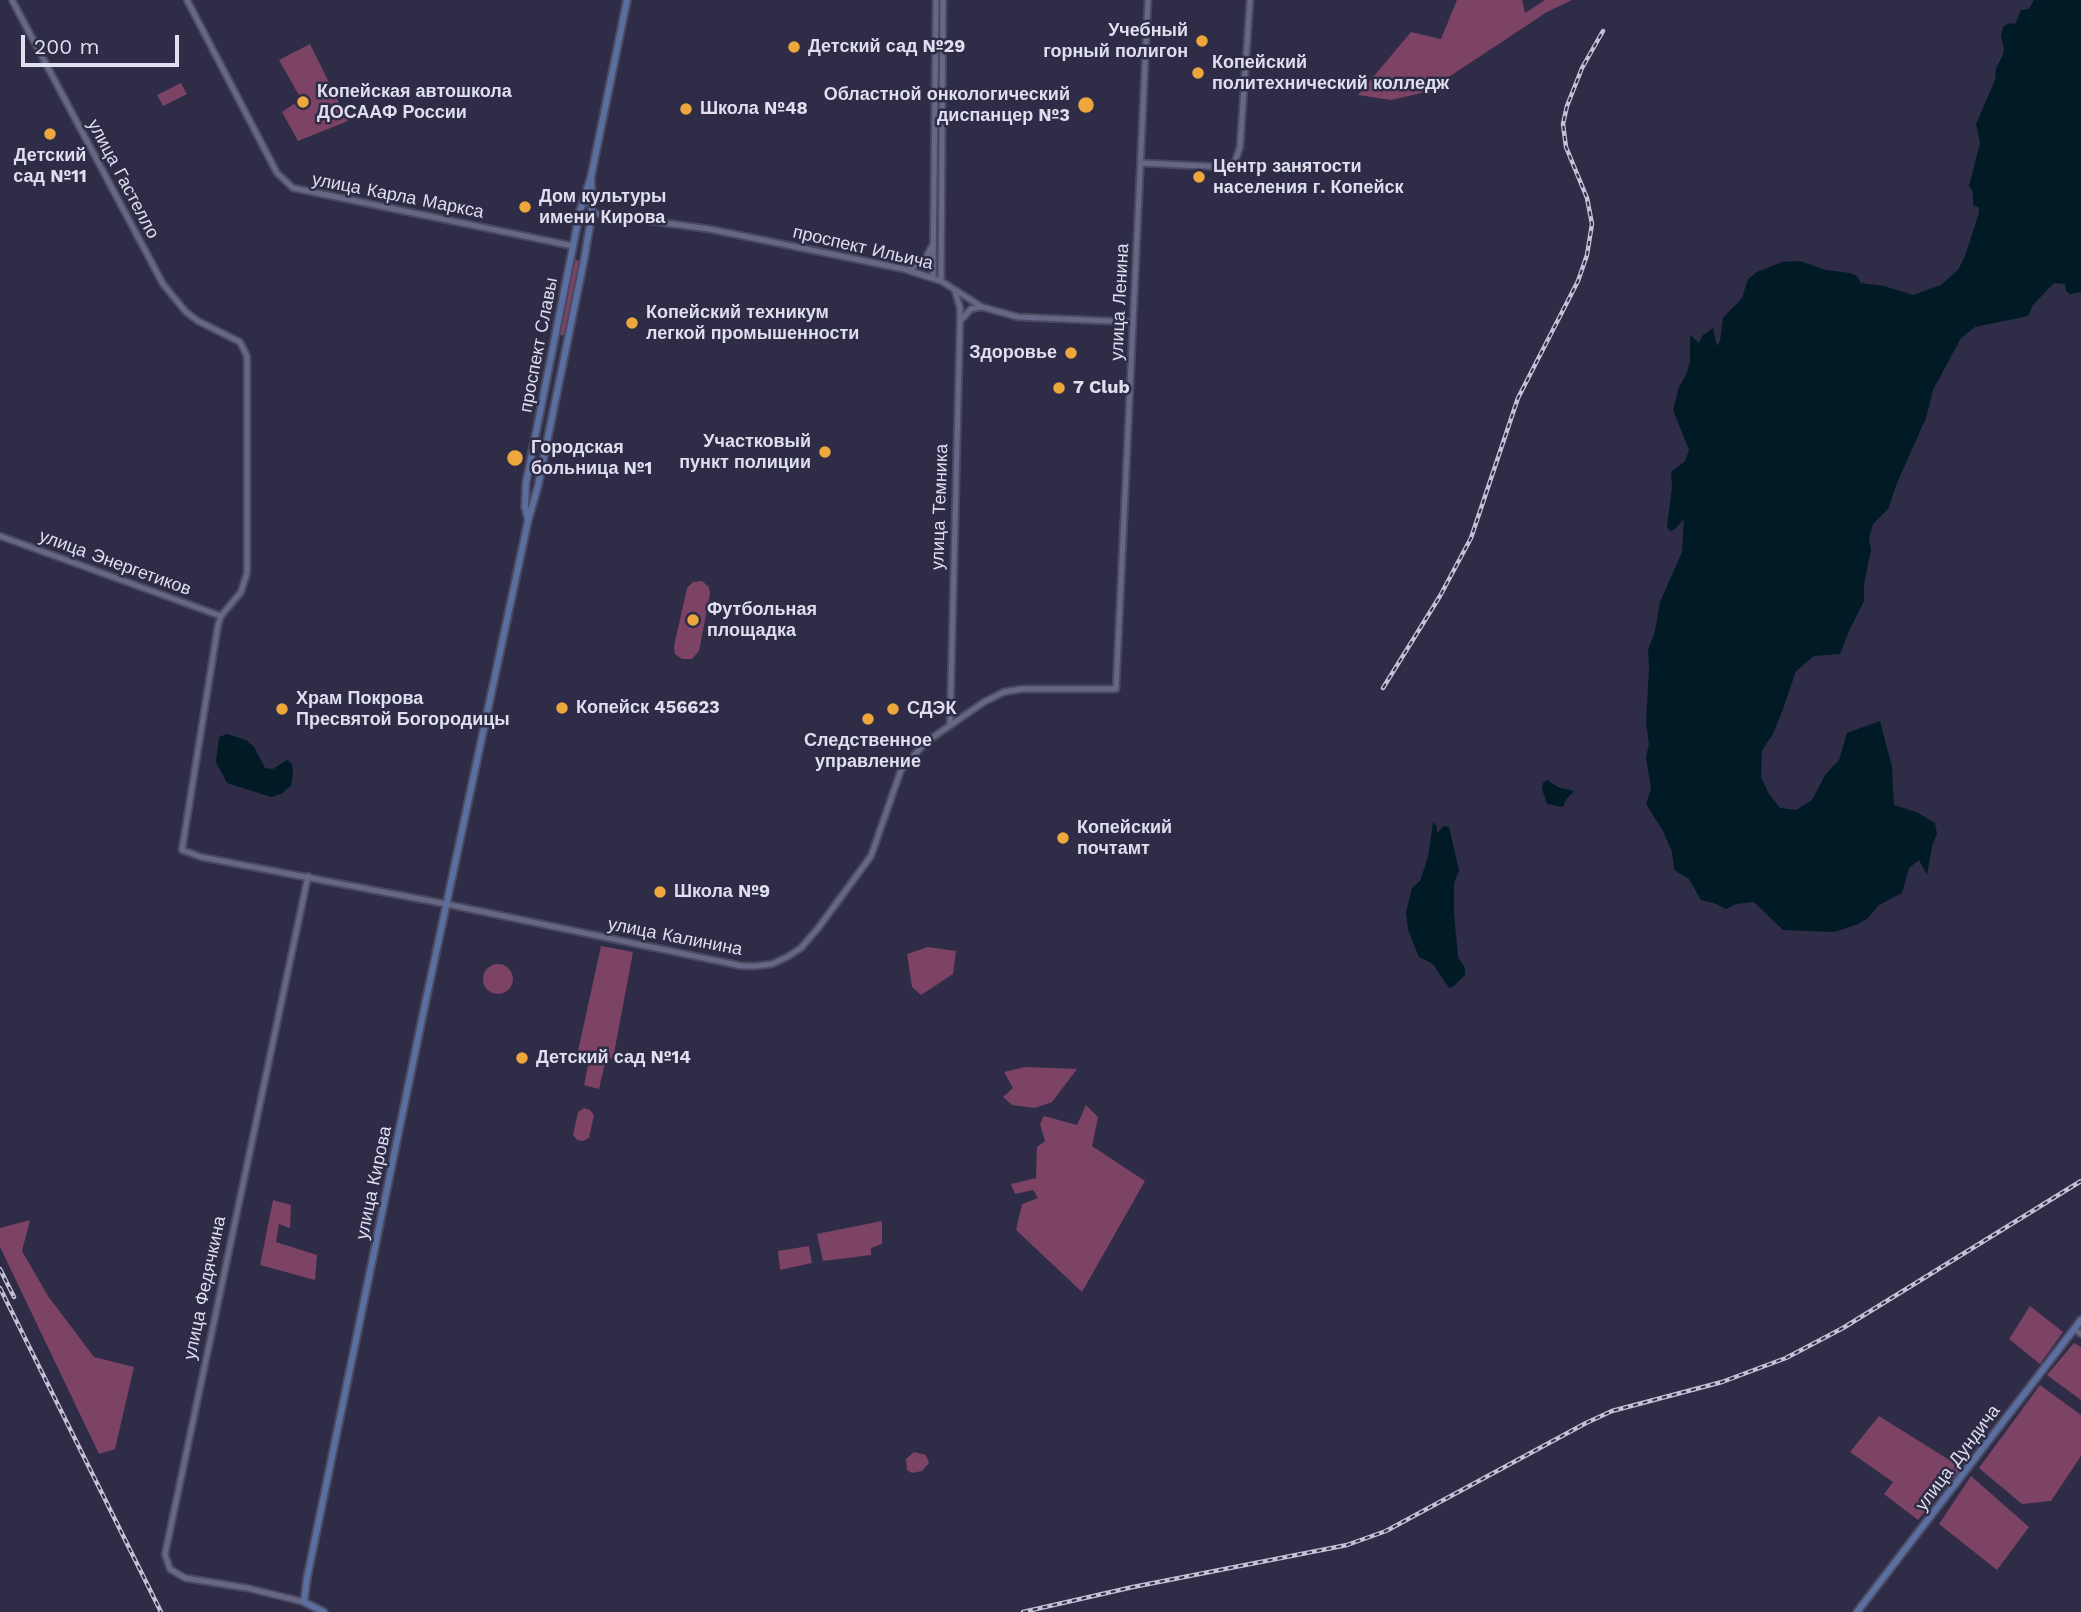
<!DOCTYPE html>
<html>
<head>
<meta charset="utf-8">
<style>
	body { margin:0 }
	#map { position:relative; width:2081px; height:1612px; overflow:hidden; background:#2e2c47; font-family:"Work Sans",sans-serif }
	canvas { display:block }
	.scale { position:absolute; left:21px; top:35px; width:158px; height:32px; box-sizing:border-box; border:4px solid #dfdff0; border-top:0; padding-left:9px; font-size:21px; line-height:24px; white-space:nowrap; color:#dfdff0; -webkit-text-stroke:5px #2e2c47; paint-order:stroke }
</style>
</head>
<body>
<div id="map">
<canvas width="2081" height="1612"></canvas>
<div class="scale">200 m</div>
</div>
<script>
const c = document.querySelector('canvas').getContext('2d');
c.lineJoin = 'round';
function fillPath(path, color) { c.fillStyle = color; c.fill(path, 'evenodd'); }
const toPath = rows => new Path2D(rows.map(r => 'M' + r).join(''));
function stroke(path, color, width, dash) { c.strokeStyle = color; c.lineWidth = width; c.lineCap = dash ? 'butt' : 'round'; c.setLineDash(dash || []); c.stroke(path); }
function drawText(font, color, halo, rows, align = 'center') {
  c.font = font + ' "Work Sans",sans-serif'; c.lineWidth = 5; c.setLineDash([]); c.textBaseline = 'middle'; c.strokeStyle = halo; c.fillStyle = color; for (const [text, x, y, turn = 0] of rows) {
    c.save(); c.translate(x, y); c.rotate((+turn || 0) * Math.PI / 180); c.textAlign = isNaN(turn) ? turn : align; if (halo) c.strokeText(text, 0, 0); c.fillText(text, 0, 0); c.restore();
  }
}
const green = toPath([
	[1457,0,1522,0,1525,13,1545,0,1572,0,1547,12,1426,92,1391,100,1358,95,1411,32,1441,39],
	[310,44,348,121,298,141,282,112,301,99,279,60],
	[181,83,187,94,163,106,157,95],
	[575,260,581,261,567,336,560,335],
	[702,581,709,587,710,594,699,651,692,659,682,659,675,654,674,646,687,588,693,582],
	[601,946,633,952,613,1059,578,1051],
	[928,947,956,951,953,974,921,995,912,987,907,954],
	'483 979a15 15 0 1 1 30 0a15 15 0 1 1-30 0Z',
	[590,1055,606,1059,599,1089,584,1085],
	[1025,1067,1077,1069,1052,1102,1035,1108,1012,1105,1003,1097,1013,1088,1004,1072],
	[1086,1105,1098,1117,1092,1146,1145,1181,1082,1292,1016,1230,1022,1204,1038,1198,1033,1190,1015,1194,1011,1184,1036,1178,1037,1147,1045,1141,1040,1124,1044,1116,1077,1125],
	[584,1108,590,1110,594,1115,589,1138,583,1141,577,1140,573,1135,578,1112],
	[273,1200,291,1205,290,1228,279,1224,276,1242,317,1255,315,1280,260,1265],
	[30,1220,22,1251,48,1296,94,1357,134,1367,115,1449,99,1454,0,1247,0,1228],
	[882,1221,882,1244,871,1248,871,1255,823,1261,817,1234],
	[809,1246,812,1263,780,1270,778,1251],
	[2030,1306,2063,1332,2040,1364,2009,1339],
	[2074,1343,2081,1347,2081,1400,2047,1375],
	[2040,1385,2081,1415,2081,1456,2051,1501,2022,1504,1979,1468],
	[1879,1416,1962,1468,1918,1520,1884,1494,1893,1482,1850,1452],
	[914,1452,926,1455,929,1463,922,1471,912,1473,907,1470,906,1459],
	[1971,1476,2029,1527,1997,1570,1939,1524]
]);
const water = toPath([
	[2034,0,2081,0,2081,292,2070,294,2066,291,2065,284,2054,283,2033,305,2028,316,1975,327,1961,338,1933,390,1926,418,1897,483,1888,509,1873,524,1869,538,1871,550,1864,584,1864,601,1850,629,1840,654,1814,656,1796,671,1783,709,1773,734,1762,750,1761,777,1769,794,1780,808,1796,810,1812,800,1825,775,1839,760,1847,733,1880,721,1892,767,1894,805,1916,812,1935,823,1937,834,1932,846,1927,875,1919,860,1909,868,1902,893,1879,905,1867,919,1856,925,1834,932,1783,930,1754,902,1736,904,1726,909,1714,903,1701,900,1689,879,1674,870,1672,852,1663,831,1646,804,1651,789,1646,757,1649,744,1646,723,1649,669,1648,650,1655,631,1660,602,1682,552,1684,519,1675,529,1670,531,1667,527,1672,487,1671,472,1685,461,1689,450,1673,410,1679,387,1686,375,1690,362,1690,335,1699,343,1702,336,1713,328,1717,346,1720,341,1723,318,1742,298,1748,279,1757,272,1782,262,1800,261,1826,270,1850,273,1857,276,1861,283,1884,286,1913,295,1941,285,1958,270,1965,256,1979,213,1979,208,1973,205,1973,192,1969,186,1980,143,1976,124,1995,80,1996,68,2002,57,2004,50,2001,35,2003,27,2009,23,2015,24,2021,10,2029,9],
	[227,734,246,740,254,747,265,768,273,769,287,760,292,764,293,772,291,786,281,794,271,797,227,783,216,762,219,737],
	[1547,780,1558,787,1574,791,1566,800,1563,807,1547,804,1542,789,1543,783],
	[1433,822,1437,827,1437,833,1444,826,1449,827,1459,870,1454,884,1454,913,1458,957,1465,968,1465,975,1454,986,1449,988,1433,964,1419,957,1408,930,1406,912,1412,888,1420,881,1428,857]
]);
const tertiary = toPath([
	[12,0,163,284,186,312,198,321,240,342,247,356,247,573,241,592,221,616,218,625,182,850,201,857,446,904,742,966,756,966,772,964,787,957,801,948,819,927,871,856,901,770,926,742,984,702,1004,692,1022,689,1116,689,1148,0],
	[187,0,277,173,293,188,573,246],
	[1142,163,1224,167,1235,162,1240,147,1250,0],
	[592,213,709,229,904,269,941,281,982,307,1018,317,1133,322],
	[908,270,924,261,932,246],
	[933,278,936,0],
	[941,281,943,0],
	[961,320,971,309,981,307],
	[0,536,221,616],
	[950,725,960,323,960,308,955,291],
	[2074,1329,2081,1334],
	[304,1602,247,1588,185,1578,170,1569,165,1554,308,876]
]);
const secondary = toPath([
	[528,519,525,507,526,483,580,211,591,177,627,0],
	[324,1612,304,1602,307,1578,423,1014,528,521,538,486,584,260,592,213,591,177],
	[1857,1612,2081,1320]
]);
const rail = toPath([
	[1383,688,1440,596,1471,538,1518,398,1578,281,1587,255,1592,224,1587,198,1566,147,1563,124,1567,106,1582,68,1603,31],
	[0,1269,14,1297],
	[0,1288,161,1612],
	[1023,1612,1133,1587,1347,1545,1386,1531,1586,1423,1612,1411,1722,1382,1786,1358,1843,1328,2081,1181]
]);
const markers = [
	[1202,41,7,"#eea73d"],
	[794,47,7,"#eea73d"],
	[1198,73,7,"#eea73d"],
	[303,102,7,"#eea73d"],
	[1086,105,9,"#eea73d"],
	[686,109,7,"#eea73d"],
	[50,134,7,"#eea73d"],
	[1199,177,7,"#eea73d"],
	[525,207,7,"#eea73d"],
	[632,323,7,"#eea73d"],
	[1071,353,7,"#eea73d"],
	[1059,388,7,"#eea73d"],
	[825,452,7,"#eea73d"],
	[515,458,9,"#eea73d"],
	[693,620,7,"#eea73d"],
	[562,708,7,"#eea73d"],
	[282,709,7,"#eea73d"],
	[893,709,7,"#eea73d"],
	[868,719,7,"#eea73d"],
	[1063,838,7,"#eea73d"],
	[660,892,7,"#eea73d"],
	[522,1058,7,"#eea73d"]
];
const poiNames = [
	["Учебный",1188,31,"right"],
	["горный полигон",1188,52,"right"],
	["Детский сад №29",808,47],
	["Копейский",1212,63],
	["политехнический колледж",1212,84],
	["Копейская автошкола",317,92],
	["ДОСААФ России",317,113],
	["Областной онкологический",1070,95,"right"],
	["диспанцер №3",1070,116,"right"],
	["Школа №48",700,109],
	["Детский",50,156,"center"],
	["сад №11",50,177,"center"],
	["Центр занятости",1213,167],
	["населения г. Копейск",1213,188],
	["Дом культуры",539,197],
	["имени Кирова",539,218],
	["Копейский техникум",646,313],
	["легкой промышенности",646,334],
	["Здоровье",1057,353,"right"],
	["7 Club",1073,388],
	["Участковый",811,442,"right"],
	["пункт полиции",811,463,"right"],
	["Городская",531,448],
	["больница №1",531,469],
	["Футбольная",707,610],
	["площадка",707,631],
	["Храм Покрова",296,699],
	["Пресвятой Богородицы",296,720],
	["Копейск 456623",576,708],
	["СДЭК",907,709],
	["Следственное",868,741,"center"],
	["управление",868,762,"center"],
	["Копейский",1077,828],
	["почтамт",1077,849],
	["Школа №9",674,892],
	["Детский сад №14",536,1058]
];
const streetNames = [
	["улица Гастелло",123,179,62],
	["улица Карла Маркса",398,196,11],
	["проспект Ильича",863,248,13],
	["улица Ленина",1120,302,-87],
	["проспект Славы",539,345,-79],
	["улица Темника",940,507,-88],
	["улица Энергетиков",115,563,20],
	["улица Калинина",675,937,11],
	["улица Кирова",374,1183,-78],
	["улица Федячкина",205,1288,-78],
	["улица Дундича",1958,1458,-53]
];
fillPath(green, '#7c4365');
fillPath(water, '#001b26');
stroke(tertiary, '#4a4960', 9);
stroke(secondary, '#4a4960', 10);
stroke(tertiary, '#666685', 5);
stroke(secondary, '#5a6f9f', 6);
stroke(rail, '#c3c2d5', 4.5);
stroke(rail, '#2e2c47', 2, [5]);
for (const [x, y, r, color] of markers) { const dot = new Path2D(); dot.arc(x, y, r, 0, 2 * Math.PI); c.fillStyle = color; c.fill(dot); stroke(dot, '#2e2c47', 2.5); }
drawText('bold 18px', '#dfdff0', '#2e2c47', poiNames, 'left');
drawText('18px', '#dfdff0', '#2e2c47', streetNames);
</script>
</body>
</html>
